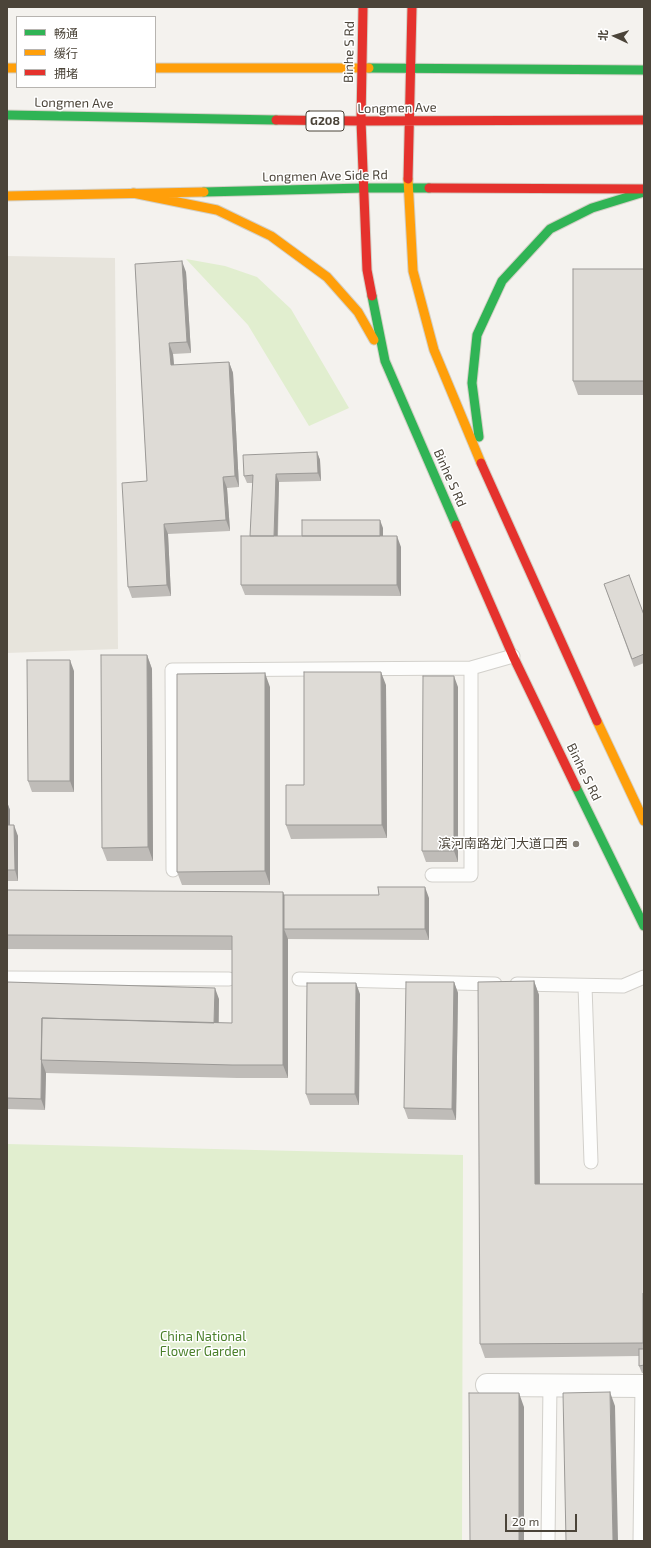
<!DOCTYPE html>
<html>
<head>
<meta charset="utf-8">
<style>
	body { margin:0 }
	#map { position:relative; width:651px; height:1548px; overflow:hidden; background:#f4f2ee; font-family:"Exo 2","Noto Sans SC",sans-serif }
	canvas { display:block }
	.frame { position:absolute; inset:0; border:8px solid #4b4439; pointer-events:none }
	.legend { position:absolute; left:16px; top:16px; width:140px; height:72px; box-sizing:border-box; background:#fff; border:1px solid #b7b4b0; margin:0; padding:5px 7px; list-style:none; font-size:12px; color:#4b4439 }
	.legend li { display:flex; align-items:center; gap:8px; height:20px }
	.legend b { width:20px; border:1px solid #b7b4b0 }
	.north { position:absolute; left:595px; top:16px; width:40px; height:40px; -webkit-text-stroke:3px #fff; paint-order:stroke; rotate:274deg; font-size:11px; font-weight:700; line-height:16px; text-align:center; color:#4b4439 }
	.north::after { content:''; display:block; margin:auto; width:14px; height:18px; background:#4b4439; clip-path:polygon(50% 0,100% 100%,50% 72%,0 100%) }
	.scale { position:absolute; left:505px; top:1514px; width:72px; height:18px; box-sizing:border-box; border:2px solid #4b4439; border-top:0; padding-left:5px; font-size:12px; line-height:14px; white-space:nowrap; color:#4b4439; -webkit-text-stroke:3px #fff; paint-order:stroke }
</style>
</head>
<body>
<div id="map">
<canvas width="651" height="1548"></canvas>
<div class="frame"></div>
<ul class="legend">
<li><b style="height:5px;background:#30b455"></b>畅通</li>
<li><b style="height:5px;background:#ff9f0a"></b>缓行</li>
<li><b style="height:5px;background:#e5322d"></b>拥堵</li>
</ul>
<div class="north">北</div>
<div class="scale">20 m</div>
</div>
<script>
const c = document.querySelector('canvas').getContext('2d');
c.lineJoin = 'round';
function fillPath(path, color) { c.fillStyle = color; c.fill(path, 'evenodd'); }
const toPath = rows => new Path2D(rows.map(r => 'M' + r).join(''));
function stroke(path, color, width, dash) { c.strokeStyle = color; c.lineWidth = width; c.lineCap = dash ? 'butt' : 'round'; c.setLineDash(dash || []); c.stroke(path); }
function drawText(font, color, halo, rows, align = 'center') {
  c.font = font + ' "Exo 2","Noto Sans SC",sans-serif'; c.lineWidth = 3; c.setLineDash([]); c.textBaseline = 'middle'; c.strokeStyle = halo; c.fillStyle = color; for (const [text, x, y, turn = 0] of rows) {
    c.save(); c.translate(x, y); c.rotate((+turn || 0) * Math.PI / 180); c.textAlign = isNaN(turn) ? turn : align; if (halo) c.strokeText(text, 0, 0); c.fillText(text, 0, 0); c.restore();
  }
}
const residential = toPath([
	[7,256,115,258,118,649,7,653]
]);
const green = toPath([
	[186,259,225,266,257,277,291,309,349,408,309,426,248,325],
	[7,1144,463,1155,462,1541,7,1541]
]);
const lane = toPath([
	[471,668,513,656],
	[173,870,172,670,471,668,471,875,432,875],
	[7,978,229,979],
	[299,979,495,984],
	[517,984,623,986,644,977],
	[585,986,591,1162],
	[548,1541,550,1386],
	[640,1541,642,1386]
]);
const street = toPath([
	[487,1385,644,1386]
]);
const fast = toPath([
	[369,68,644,70],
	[7,115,276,120],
	[204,192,364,188,429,188],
	[372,296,385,361,456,525],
	[479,437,472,383,477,335,502,281,550,229,592,208,644,192],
	[576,787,644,926]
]);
const slow = toPath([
	[7,68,17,68],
	[155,68,369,68],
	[408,179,413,271,434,350,481,463],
	[133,193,217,210,271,236,327,277,358,312,374,340],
	[7,196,204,192],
	[597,721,644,821]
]);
const jam = toPath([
	[363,7,361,121,367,270,372,296],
	[276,120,361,121,644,120],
	[408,179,412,7],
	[429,188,644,189],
	[481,463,597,721],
	[456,525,513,656,576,787]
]);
const wall = toPath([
	[135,264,186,272,191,353,173,354,174,365,229,362,233,373,239,487,227,488,230,531,168,534,171,596,132,598,128,587,147,481],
	[644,269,644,395,578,395,573,381],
	[317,452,320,460,321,481,279,482,278,536,302,536,383,528,383,536,401,547,401,596,245,595,241,585,250,536,253,483,247,483,244,476],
	[604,584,644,615,644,663,634,667],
	[147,655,152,669,153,861,107,861,102,848],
	[74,671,74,792,32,792,28,781],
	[386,685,387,838,291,839,286,825,304,785],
	[270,687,270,885,182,885,177,872],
	[458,687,458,862,426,862,422,851],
	[7,802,10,810,10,825,18,836,18,881,7,881],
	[7,890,429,898,429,940,288,939,288,1078,237,1078,46,1073,45,1110,7,1109,7,982,219,999,219,1023,232,1023,232,950,7,949],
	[534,981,539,995,539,1184,644,1184,644,1373,642,1373,639,1366,639,1356,485,1358,480,1344],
	[454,982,458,993,456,1120,408,1119,404,1108],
	[360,994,359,1105,310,1105,306,1094]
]);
const shadedWall = toPath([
	[182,261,186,272,191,353,187,342],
	[169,343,173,354,175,376,171,365],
	[229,362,233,373,239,487,235,476],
	[317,452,320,460,321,481,318,473],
	[276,474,279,482,277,547,274,539],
	[223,477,227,488,230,531,226,520],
	[380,520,383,528,383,547,380,540],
	[164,524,168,534,171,596,167,585],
	[397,536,401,547,401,596,397,585],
	[147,655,152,669,153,861,148,847],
	[70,660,74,671,74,792,70,781],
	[381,672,386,685,387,838,382,825],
	[265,673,270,687,270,885,265,871],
	[454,676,458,687,458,862,454,851],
	[7,802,10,810,10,836,7,827],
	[14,825,18,836,18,881,15,870],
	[425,887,429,898,429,940,425,929],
	[283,892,288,906,284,929,288,939,288,1078,283,1065],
	[534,981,539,995,540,1198,535,1184],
	[454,982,458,993,456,1120,452,1109],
	[356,983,360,994,359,1105,355,1094],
	[215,988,219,999,218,1036,214,1025],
	[42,1062,46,1073,45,1110,41,1099],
	[643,1293,644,1297,644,1345,643,1343],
	[610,1392,615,1406,618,1541,613,1541],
	[519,1393,524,1407,524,1541,519,1541]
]);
const building = toPath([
	[182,261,187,342,169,343,171,365,229,362,235,476,223,477,226,520,164,524,167,585,128,587,122,483,147,481,135,264,182,261],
	[573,269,644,269,644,381,573,381,573,269],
	[317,452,318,473,276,474,274,536,250,536,253,475,244,476,243,455,317,452],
	[302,520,380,520,380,536,302,536,302,520],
	[241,536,397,536,397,585,241,585,241,536],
	[629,575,644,615,644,654,632,659,604,584,629,575],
	[101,655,147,655,148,847,102,848,101,655],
	[27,660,70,660,70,781,28,781,27,660],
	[304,672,381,672,382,825,286,825,286,785,304,785,304,672],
	[265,673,265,871,177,872,177,674,265,673],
	[423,676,454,676,454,851,422,851,423,676],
	[7,825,14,825,15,870,7,870,7,825],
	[378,887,425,887,425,929,284,929,284,895,379,895,378,887],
	[7,890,283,892,283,1065,232,1065,41,1060,42,1018,232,1023,232,936,7,935,7,890],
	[534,981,535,1184,644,1184,644,1293,643,1293,643,1343,480,1344,478,982,534,981],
	[7,982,215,988,214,1023,42,1018,41,1099,7,1098,7,982],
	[406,982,454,982,452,1109,404,1108,406,982],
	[307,983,356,983,355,1094,306,1094,307,983],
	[639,1349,644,1349,644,1365,639,1366,639,1349],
	[610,1392,613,1541,566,1541,563,1393,610,1392],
	[469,1393,519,1393,519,1541,470,1541,469,1393]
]);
const markers = [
	[576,844,4,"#868178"]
];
const shields = [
	[325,121,38]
];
const shieldNames = [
	["G208",325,121]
];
const streetNames = [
	["Binhe S Rd",349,52,-89],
	["Longmen Ave",74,103,1],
	["Longmen Ave",397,108,-1],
	["Longmen Ave Side Rd",325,176,-1],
	["Binhe S Rd",450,478,66],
	["Binhe S Rd",584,772,64]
];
const poiNames = [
	["滨河南路龙门大道口西",568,844]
];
const parkNames = [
	["China National",203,1337],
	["Flower Garden",203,1352]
];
fillPath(residential, '#e7e4dc');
fillPath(green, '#e1eecf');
stroke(lane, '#d2d0cb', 15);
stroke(street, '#d2d0cb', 24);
stroke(fast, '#d3cfc5', 11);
stroke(slow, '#d3cfc5', 11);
stroke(jam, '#d3cfc5', 11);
stroke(lane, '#fdfdfc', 13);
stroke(street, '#fdfdfc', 22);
stroke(fast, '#30b455', 9);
stroke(slow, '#ff9f0a', 9);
stroke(jam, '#e5322d', 9);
fillPath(wall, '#bfbcb8');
fillPath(shadedWall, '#9b9996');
fillPath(building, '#dedbd6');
stroke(building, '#9b9996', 1);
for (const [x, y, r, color] of markers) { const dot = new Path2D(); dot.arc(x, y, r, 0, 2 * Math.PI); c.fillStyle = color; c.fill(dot); stroke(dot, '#fff', 1.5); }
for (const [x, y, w] of shields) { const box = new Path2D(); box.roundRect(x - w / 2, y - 10, w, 20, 3); c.fillStyle = '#fff'; c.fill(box); stroke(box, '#4b4439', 1); }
drawText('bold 12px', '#4b4439', null, shieldNames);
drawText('13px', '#4b4439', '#fff', streetNames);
drawText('13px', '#4b4439', '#fff', poiNames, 'right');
drawText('13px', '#4a7f2a', '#fff', parkNames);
</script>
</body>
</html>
